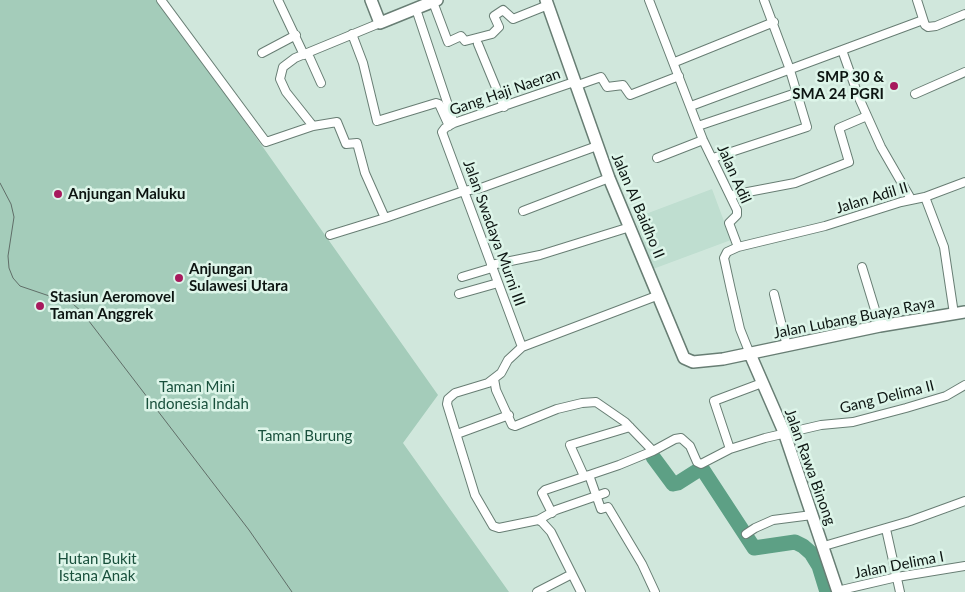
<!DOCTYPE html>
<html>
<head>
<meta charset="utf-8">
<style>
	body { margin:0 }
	canvas { display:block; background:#d0e7dc }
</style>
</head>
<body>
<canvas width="965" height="592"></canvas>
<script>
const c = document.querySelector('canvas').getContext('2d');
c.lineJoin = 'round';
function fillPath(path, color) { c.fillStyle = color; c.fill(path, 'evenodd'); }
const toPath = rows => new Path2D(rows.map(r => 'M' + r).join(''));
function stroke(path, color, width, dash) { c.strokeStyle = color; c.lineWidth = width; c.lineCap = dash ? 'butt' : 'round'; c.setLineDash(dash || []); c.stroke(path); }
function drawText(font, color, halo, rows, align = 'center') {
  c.font = font + ' Lato,sans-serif'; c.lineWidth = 5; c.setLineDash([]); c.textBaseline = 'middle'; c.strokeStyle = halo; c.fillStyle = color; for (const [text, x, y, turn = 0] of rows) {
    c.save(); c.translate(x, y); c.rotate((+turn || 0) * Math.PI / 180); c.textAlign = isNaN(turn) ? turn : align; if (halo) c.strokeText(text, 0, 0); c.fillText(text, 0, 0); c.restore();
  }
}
const built = toPath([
	[712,189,731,240,653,269,635,218]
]);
const green = toPath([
	[0,0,159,0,438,395,403,443,509,592,0,592]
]);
const river = toPath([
	[653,457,673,484,678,483,700,469,703,470,754,548,795,542,803,546,811,553,819,566,827,592]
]);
const street = toPath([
	[161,0,266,142,313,126,337,122,346,144,357,143,365,173,385,218,464,191,481,188,597,146],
	[278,0,304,55],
	[649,0,703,140,737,210,737,215,729,223,738,247],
	[917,0,925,25,928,27,936,26,965,14],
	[433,2,448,42,461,36,465,41,492,34,499,27,494,16,503,10,513,19,548,5],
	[416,9,454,123],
	[352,34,363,63,377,121,436,103,439,104,449,126],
	[478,44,504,107],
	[842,50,859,98,881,147,911,199],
	[262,53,296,35],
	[308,54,321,83],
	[675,62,774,22],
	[575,86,601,77,607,87,623,85,630,95,679,76],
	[915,94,965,72],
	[691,106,923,20],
	[313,126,286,92,280,79,283,67,295,58,380,23],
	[698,126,796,93],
	[657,158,703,140],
	[713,158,807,127,789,67,764,0],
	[732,195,795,183,849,162,839,128,867,116],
	[925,197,944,247,954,314],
	[523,211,609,178],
	[330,235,385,218],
	[491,265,540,255,630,227],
	[862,267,880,326],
	[462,277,492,268],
	[459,294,498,283],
	[774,294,787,346],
	[522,347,442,132,445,128,454,123,574,82],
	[750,354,740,329,731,290,724,258,727,252,738,247,825,226,901,202,925,197,965,182],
	[494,379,496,390,512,425,515,426,557,409,582,403,596,402,625,422,653,451,675,439,681,438,690,446,697,462,701,464,730,449,765,438,821,425,853,422,906,408,946,396,965,385],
	[457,434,509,415],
	[730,449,714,401,762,383],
	[589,475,601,509,608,507,642,564,655,592],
	[584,476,570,445,630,427],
	[552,513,542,493,545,490,619,465,653,451],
	[538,520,556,510,605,493],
	[886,529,900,592],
	[746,534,755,528,773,520,812,515],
	[824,546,910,521,965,501],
	[837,591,897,577,965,566],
	[537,592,572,574],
	[581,592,551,532,542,522,538,520,499,528,493,526,475,495,447,404,448,399,455,393,488,383,501,373,508,360,522,347,659,295]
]);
const secondary = toPath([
	[371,0,380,23,437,0],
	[546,0,609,178,684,358,693,362,723,359,880,326,965,312],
	[750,354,784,432,838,592]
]);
const tram = toPath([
	[0,183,11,204,14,217,8,256,9,268,13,278,20,286,73,304,82,312,249,530,292,592]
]);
const markers = [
	[894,86,5,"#a71a5d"],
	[58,194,5,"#a71a5d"],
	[179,278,5,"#a71a5d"],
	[40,306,5,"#a71a5d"]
];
const poiNames = [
	["SMP 30 &",884,77,"right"],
	["SMA 24 PGRI",884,94,"right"],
	["Anjungan Maluku",68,194],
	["Anjungan",189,269],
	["Sulawesi Utara",189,286],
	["Stasiun Aeromovel",50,297],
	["Taman Anggrek",50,314]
];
const streetNames = [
	["Gang Haji Naeran",505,92,-19],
	["Jalan Adil",734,174,66],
	["Jalan Adil II",872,198,-17],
	["Jalan Al Baidho II",638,206,67],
	["Jalan Swadaya Murni III",494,233,70],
	["Jalan Lubang Buaya Raya",854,318,-11],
	["Gang Delima II",887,397,-14],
	["Jalan Rawa Binong",810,467,70],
	["Jalan Delima I",899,565,-11]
];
const parkNames = [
	["Taman Mini",197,387],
	["Indonesia Indah",197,404],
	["Taman Burung",305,436],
	["Hutan Bukit",97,559],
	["Istana Anak",97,576]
];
fillPath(built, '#bfded0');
fillPath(green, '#a4ccba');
stroke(river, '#5da085', 15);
stroke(street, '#687e74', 10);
stroke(secondary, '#687e74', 14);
stroke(street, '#fff', 8);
stroke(secondary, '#fff', 11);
stroke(tram, '#606e68', 1);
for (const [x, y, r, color] of markers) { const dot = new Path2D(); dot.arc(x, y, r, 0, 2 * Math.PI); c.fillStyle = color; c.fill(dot); stroke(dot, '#ddf5e9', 2); }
drawText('bold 15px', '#0d1512', '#ddf5e9', poiNames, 'left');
drawText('15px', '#0d1512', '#ddf5e9', streetNames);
drawText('15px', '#19503c', '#ddf5e9', parkNames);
</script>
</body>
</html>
